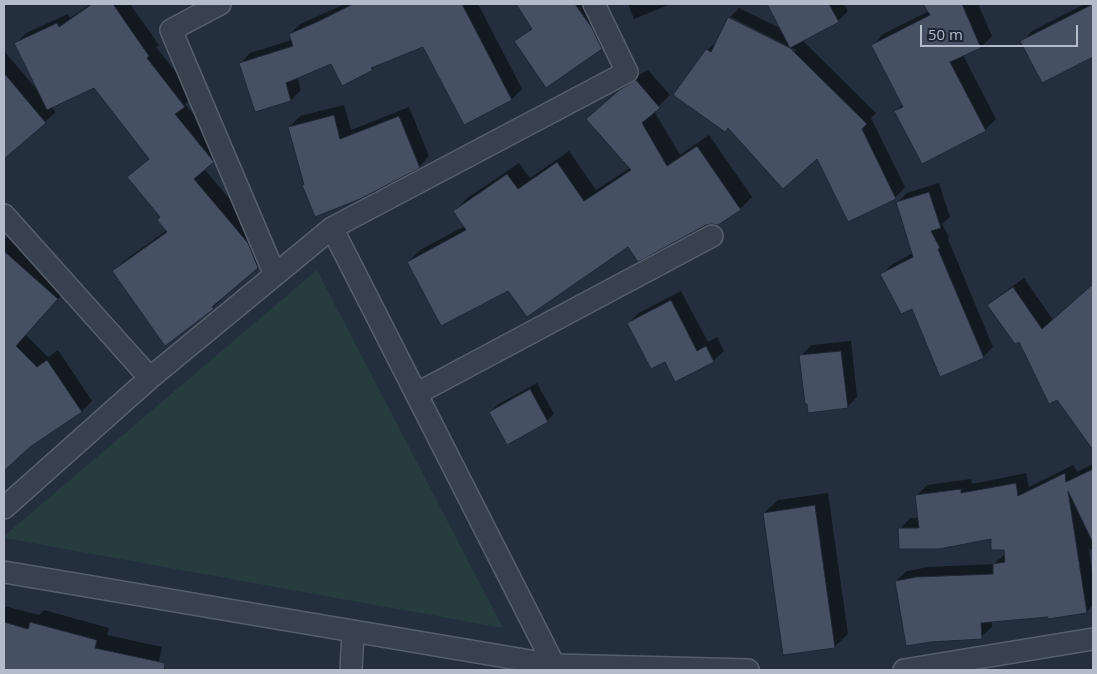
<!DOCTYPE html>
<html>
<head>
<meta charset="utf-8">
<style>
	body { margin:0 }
	#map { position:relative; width:1097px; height:674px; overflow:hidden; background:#242f3e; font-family:"Open Sans",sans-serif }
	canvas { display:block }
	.frame { position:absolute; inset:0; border:5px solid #b4bcc9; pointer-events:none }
	.scale { position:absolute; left:920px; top:25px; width:158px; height:22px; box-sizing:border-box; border:2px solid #b4bcc9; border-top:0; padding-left:6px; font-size:15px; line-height:18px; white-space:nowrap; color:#b4bcc9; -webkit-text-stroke:4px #1d2633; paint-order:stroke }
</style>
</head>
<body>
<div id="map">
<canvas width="1097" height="674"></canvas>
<div class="frame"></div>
<div class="scale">50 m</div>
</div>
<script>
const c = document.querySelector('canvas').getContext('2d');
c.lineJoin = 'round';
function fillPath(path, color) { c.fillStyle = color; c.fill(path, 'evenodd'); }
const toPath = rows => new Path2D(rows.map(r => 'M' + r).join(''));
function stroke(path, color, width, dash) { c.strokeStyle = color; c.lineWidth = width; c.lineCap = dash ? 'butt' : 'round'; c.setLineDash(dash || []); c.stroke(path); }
const green = toPath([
	[317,270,503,628,4,538,4,536]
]);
const shadow = toPath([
	[90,4,130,4,159,45,156,47,194,95,185,104,223,150,204,169,258,232,268,256,222,297,223,298,213,308,113,271,124,261,167,230,162,216,129,177,149,158,94,87,51,107,56,112,4,158,4,51,38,91,16,44,26,33,68,14,70,18],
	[345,4,478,4,522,89,512,99,424,45,377,64,372,69,332,63,297,77,301,90,291,100,256,111,240,64,250,53,292,40,290,34,300,24],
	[518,4,592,4,612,38,601,48,516,42,533,27],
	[628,4,671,4,634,19],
	[768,4,844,4,848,11,838,21,802,40,876,113,871,118,905,187,895,198,817,157,707,50,718,41,729,18,739,8,782,29],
	[731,17,796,50,795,52,731,20],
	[924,4,978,4,992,36,981,47,963,55,996,119,985,130,896,111,903,104,872,46,883,34,929,11],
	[1085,4,1093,4,1093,55,1042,82,1022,42,1032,31],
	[648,70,670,95,654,111,680,155,709,135,752,197,740,209,712,222,628,245,509,289,408,262,420,250,465,226,455,211,466,199,519,163,530,178,569,151,596,190,630,168,588,119,631,79],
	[344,105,351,130,409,107,429,156,419,167,305,184,290,127,300,116],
	[939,183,950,217,942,224,949,237,948,239,993,347,983,357,912,307,882,274,891,265,913,253,897,203,907,193],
	[8,236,68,288,26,335,48,357,58,350,92,401,82,411,29,446,4,469,4,238,5,239],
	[1024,278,1053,320,1093,284,1093,448,1057,399,1019,340,989,305,1000,295],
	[681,291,708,342,717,337,724,351,713,361,665,360,628,323,639,313],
	[851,341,857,397,847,407,801,356,811,345],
	[537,383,554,414,547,421,490,412,497,405],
	[1093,464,1093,548,1089,550,1093,580,1093,605,1086,612,992,621,992,627,981,637,896,581,907,571,928,567,994,564,1005,554,1005,548,992,538,900,529,910,518,919,518,916,496,927,485,971,479,972,484,1026,473,1029,487,1073,465,1077,472],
	[828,493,848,634,834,647,764,513,778,500],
	[4,606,39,615,44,610,109,628,107,635,162,647,157,670,4,670]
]);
const building = toPath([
	[92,4,113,4,149,56,147,58,185,107,175,114,214,162,194,179,248,243,258,268,212,307,214,309,165,346,112,271,167,232,157,220,160,217,127,177,149,159,94,88,47,110,14,43,57,23,59,27,92,4],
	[353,4,462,4,512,100,464,125,423,47,371,68,373,70,342,86,331,64,286,83,291,101,255,112,239,63,293,46,289,34,319,21,353,4],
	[516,4,575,4,592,28,602,49,546,88,514,41,532,29,516,4],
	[767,4,829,4,839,22,790,48,767,4],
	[923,4,962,4,981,48,950,62,986,131,922,164,894,111,903,107,871,45,930,15,923,4],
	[1093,4,1093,57,1042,83,1020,41,1093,4],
	[728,17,790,48,867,124,862,129,896,199,848,222,817,159,783,189,728,128,725,132,673,95,706,49,711,52,728,17],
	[4,73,46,123,4,159,4,73],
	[636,80,660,108,642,123,667,166,697,146,741,210,718,225,712,224,706,225,638,262,628,247,527,317,508,291,441,326,407,262,466,230,453,211,507,174,518,189,557,162,584,201,631,170,586,119,618,91,636,80],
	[334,115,340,139,399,116,420,168,360,199,315,217,302,185,304,185,288,127,334,115],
	[929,192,941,228,931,231,940,248,938,249,984,358,940,377,912,309,901,314,880,274,913,257,896,202,929,192],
	[4,251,58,299,16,346,37,367,47,360,82,412,30,447,4,471,4,251],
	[1093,284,1093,450,1057,400,1049,404,1019,342,1015,344,987,305,1013,287,1042,329,1093,284],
	[671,300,697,351,706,346,714,362,675,382,665,362,651,369,627,323,671,300],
	[841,351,848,408,808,413,807,404,805,404,799,355,841,351],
	[530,389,548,422,507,445,489,412,530,389],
	[1093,469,1093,543,1068,491,1087,613,1048,619,1048,617,981,623,982,639,931,642,906,646,895,581,916,577,993,574,993,564,1005,562,1004,550,991,550,991,539,939,549,899,549,898,528,919,528,915,495,961,489,961,493,1016,483,1018,496,1065,473,1066,482,1093,469],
	[815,505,835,648,783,655,763,513,815,505],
	[4,622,28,629,30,622,97,640,95,648,165,663,164,670,4,670,4,622]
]);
const minor = toPath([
	[220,4,171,30,275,275],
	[4,215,150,378],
	[332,228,554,665],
	[416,394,712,236],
	[4,508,150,378,332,228,627,72,594,4],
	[4,572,554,665,748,670],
	[351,670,353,631],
	[904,670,1093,639]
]);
fillPath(green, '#263c3f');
fillPath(shadow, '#0007');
fillPath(building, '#455162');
stroke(building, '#1f2835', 1);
stroke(minor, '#565f6c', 24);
stroke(minor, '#38414e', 21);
</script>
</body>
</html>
